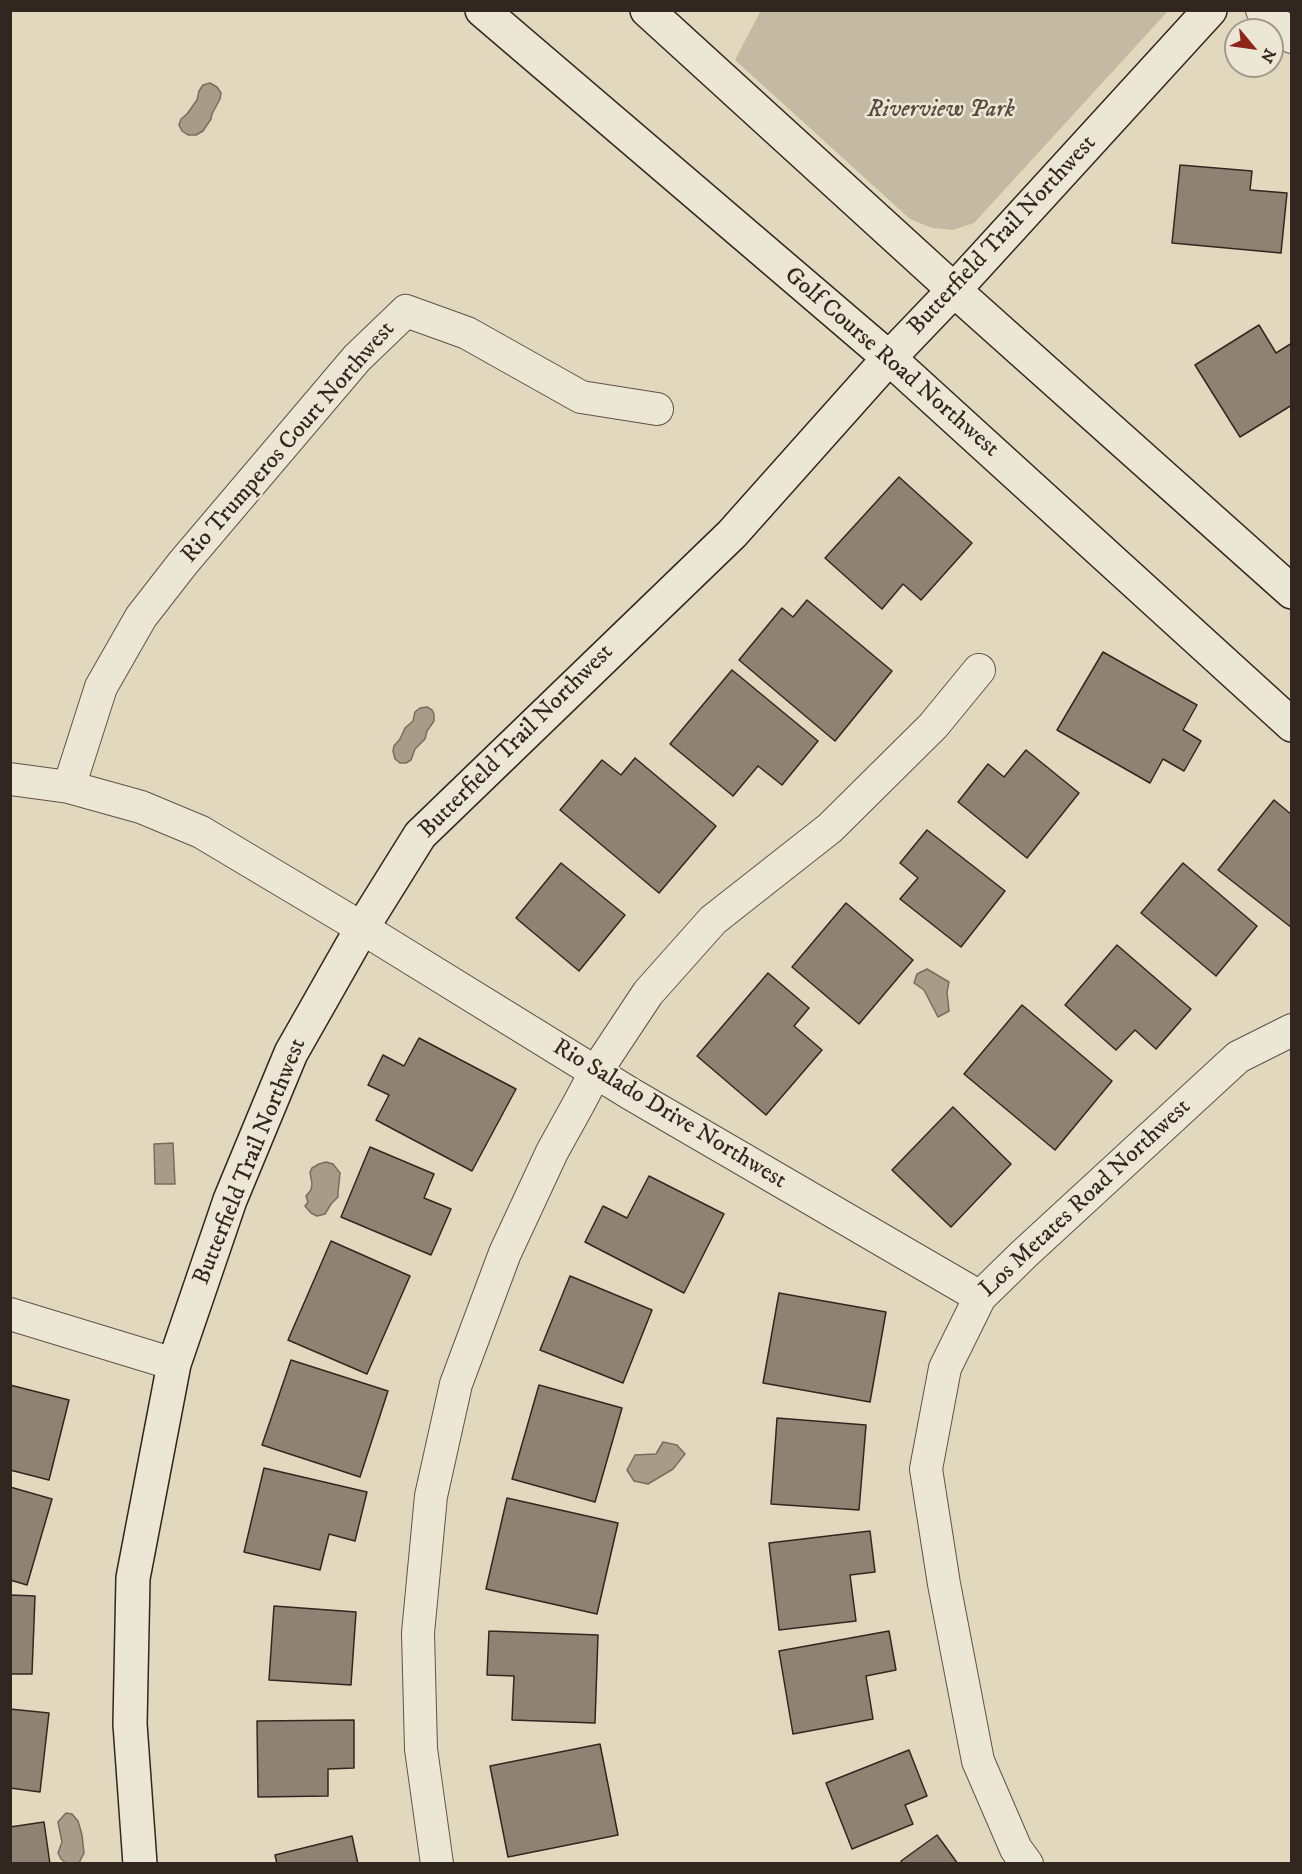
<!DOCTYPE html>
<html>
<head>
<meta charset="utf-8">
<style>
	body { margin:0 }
	#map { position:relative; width:1302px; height:1874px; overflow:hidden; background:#e2d8be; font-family:"IM FELL DW Pica",serif }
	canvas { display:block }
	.frame { position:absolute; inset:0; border:12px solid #322720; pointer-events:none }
	.north { position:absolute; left:1224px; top:18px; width:60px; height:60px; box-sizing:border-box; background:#ece6d5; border:2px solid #a29a8d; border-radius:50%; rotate:119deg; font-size:16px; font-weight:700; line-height:24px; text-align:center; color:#322720 }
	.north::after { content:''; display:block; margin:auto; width:21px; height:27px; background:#8f2418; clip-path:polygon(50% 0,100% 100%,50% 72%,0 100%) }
</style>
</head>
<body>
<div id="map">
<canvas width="1302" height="1874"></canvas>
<div class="frame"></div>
<div class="north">N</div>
</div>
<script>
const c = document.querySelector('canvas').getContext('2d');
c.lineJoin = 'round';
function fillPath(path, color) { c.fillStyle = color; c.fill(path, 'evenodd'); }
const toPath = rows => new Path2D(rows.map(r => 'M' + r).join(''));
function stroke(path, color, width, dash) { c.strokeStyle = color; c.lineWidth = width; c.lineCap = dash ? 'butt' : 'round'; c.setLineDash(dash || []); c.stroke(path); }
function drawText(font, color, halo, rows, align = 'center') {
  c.font = font + ' "IM FELL DW Pica",serif'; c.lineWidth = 5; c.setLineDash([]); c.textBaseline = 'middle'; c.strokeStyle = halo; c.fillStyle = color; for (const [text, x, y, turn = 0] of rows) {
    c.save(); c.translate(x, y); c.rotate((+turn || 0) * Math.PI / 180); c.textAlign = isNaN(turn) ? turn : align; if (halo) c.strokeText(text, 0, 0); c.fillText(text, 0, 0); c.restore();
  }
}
const green = toPath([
	[761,10,1168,10,1168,11,974,223,953,230,932,228,910,219,735,60]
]);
const water = toPath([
	[210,83,217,87,221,93,220,99,212,114,211,119,203,131,196,135,188,135,182,131,179,125,181,119,187,114,197,100,199,91,203,85,210,83],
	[427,707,432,710,434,714,434,721,427,731,425,739,415,749,411,760,406,763,400,763,395,759,393,751,394,746,400,739,405,728,413,721,415,712,420,708,427,707],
	[927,969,949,982,947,992,949,1011,938,1017,924,990,914,983,917,974,927,969],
	[173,1143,175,1184,155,1184,154,1144,173,1143],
	[326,1162,333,1164,340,1173,338,1193,338,1197,331,1204,325,1214,317,1216,311,1213,305,1206,308,1202,306,1196,311,1190,312,1184,310,1172,312,1168,319,1164,326,1162],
	[663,1442,677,1445,685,1454,673,1469,648,1484,634,1481,627,1470,635,1455,656,1454,663,1442],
	[66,1813,72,1814,78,1821,82,1835,84,1853,79,1863,66,1863,61,1859,58,1853,62,1842,58,1822,66,1813]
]);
const building = toPath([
	[1180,165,1252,171,1250,190,1287,193,1281,253,1172,243,1180,165],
	[1259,325,1276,353,1292,343,1292,405,1240,437,1195,365,1259,325],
	[899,477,972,543,921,600,903,584,882,609,825,558,899,477],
	[807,600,892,671,835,741,739,660,782,608,793,617,807,600],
	[1103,652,1197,705,1183,730,1201,741,1184,771,1163,759,1150,783,1057,730,1103,652],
	[732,670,818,741,782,785,758,766,733,796,670,744,732,670],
	[1026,750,1079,793,1027,858,958,802,988,764,1004,777,1026,750],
	[635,758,716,826,659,893,560,810,602,760,621,775,635,758],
	[1274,800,1292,815,1292,928,1218,870,1274,800],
	[927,830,1005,891,961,947,900,899,918,878,900,863,927,830],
	[561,863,625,915,579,971,516,918,561,863],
	[1183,863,1257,926,1216,976,1141,913,1183,863],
	[846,903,913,960,859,1024,792,967,846,903],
	[1117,945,1191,1009,1156,1049,1135,1030,1116,1050,1065,1005,1117,945],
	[768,973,809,1008,794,1026,822,1050,766,1115,697,1056,768,973],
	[1022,1005,1112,1081,1055,1150,964,1074,1022,1005],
	[419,1038,516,1089,472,1171,376,1120,389,1095,368,1085,383,1055,404,1066,419,1038],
	[953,1107,1011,1164,951,1227,892,1170,953,1107],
	[370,1147,434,1174,424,1198,451,1209,431,1255,341,1217,370,1147],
	[649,1176,724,1214,684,1293,585,1242,603,1206,627,1218,649,1176],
	[331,1241,410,1276,367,1374,288,1340,331,1241],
	[570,1276,652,1310,623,1383,540,1350,570,1276],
	[779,1293,886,1312,870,1402,763,1383,779,1293],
	[291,1360,388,1391,360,1477,262,1445,291,1360],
	[10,1385,69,1400,49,1480,10,1470,10,1385],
	[539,1385,622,1408,595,1502,512,1479,539,1385],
	[777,1418,866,1425,859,1510,771,1504,777,1418],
	[264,1468,367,1492,355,1541,329,1534,320,1570,244,1552,264,1468],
	[10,1487,52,1499,27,1585,10,1580,10,1487],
	[507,1498,618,1523,597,1614,486,1589,507,1498],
	[870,1531,875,1572,850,1575,856,1621,779,1630,769,1543,870,1531],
	[10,1595,35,1596,32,1674,10,1674,10,1595],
	[274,1606,356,1612,351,1685,269,1680,274,1606],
	[489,1631,598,1635,595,1723,512,1720,514,1676,487,1675,489,1631],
	[889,1631,896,1670,866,1676,873,1719,793,1734,779,1651,889,1631],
	[10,1709,49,1713,40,1792,10,1788,10,1709],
	[354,1720,354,1768,328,1769,328,1796,258,1797,257,1721,354,1720],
	[600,1744,618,1835,508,1857,490,1766,600,1744],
	[909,1750,927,1796,905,1805,913,1824,852,1849,826,1783,909,1750],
	[44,1822,50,1864,10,1864,10,1827,44,1822],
	[937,1835,958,1864,903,1864,901,1861,937,1835],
	[352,1836,358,1864,277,1864,275,1855,352,1836]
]);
const street = toPath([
	[1262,10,1292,37],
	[10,779,69,787,141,807,201,832,362,928,631,1094,980,1297],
	[69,787,101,687,141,617,183,563,357,358,406,311,467,333,581,397,657,409],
	[10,1314,174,1364],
	[437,1864,421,1749,418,1633,431,1496,456,1384,505,1253,552,1152,578,1105,595,1073,648,993,713,920,830,828,933,726,979,670],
	[1027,1864,1016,1849,978,1761,944,1584,926,1469,945,1368,980,1297,1024,1254,1238,1057,1292,1030]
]);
const secondary = toPath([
	[482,10,889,358,1292,725],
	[647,10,954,290,1292,592],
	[140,1864,130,1724,133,1578,174,1364,230,1200,291,1053,362,928,420,835,732,534,889,358,954,290,1210,10]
]);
const parkNames = [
	["Riverview Park",941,111]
];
const streetNames = [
	["Butterfield Trail Northwest",1003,236,-47],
	["Golf Course Road Northwest",891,363,41],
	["Rio Trumperos Court Northwest",289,443,-49],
	["Butterfield Trail Northwest",517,742,-45],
	["Rio Salado Drive Northwest",669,1115,31],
	["Butterfield Trail Northwest",251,1162,-68],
	["Los Metates Road Northwest",1086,1199,-43]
];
fillPath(green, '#c4baa3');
fillPath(water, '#a69c88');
stroke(water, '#786d5e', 1.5);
fillPath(building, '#8e8372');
stroke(building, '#322720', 1.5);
stroke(street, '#5e5348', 34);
stroke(secondary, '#322720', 36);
stroke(street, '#ece6d5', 32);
stroke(secondary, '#ece6d5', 33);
drawText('italic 24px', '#564c41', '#ece6d5', parkNames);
drawText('24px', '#322720', '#ece6d5', streetNames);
</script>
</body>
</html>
